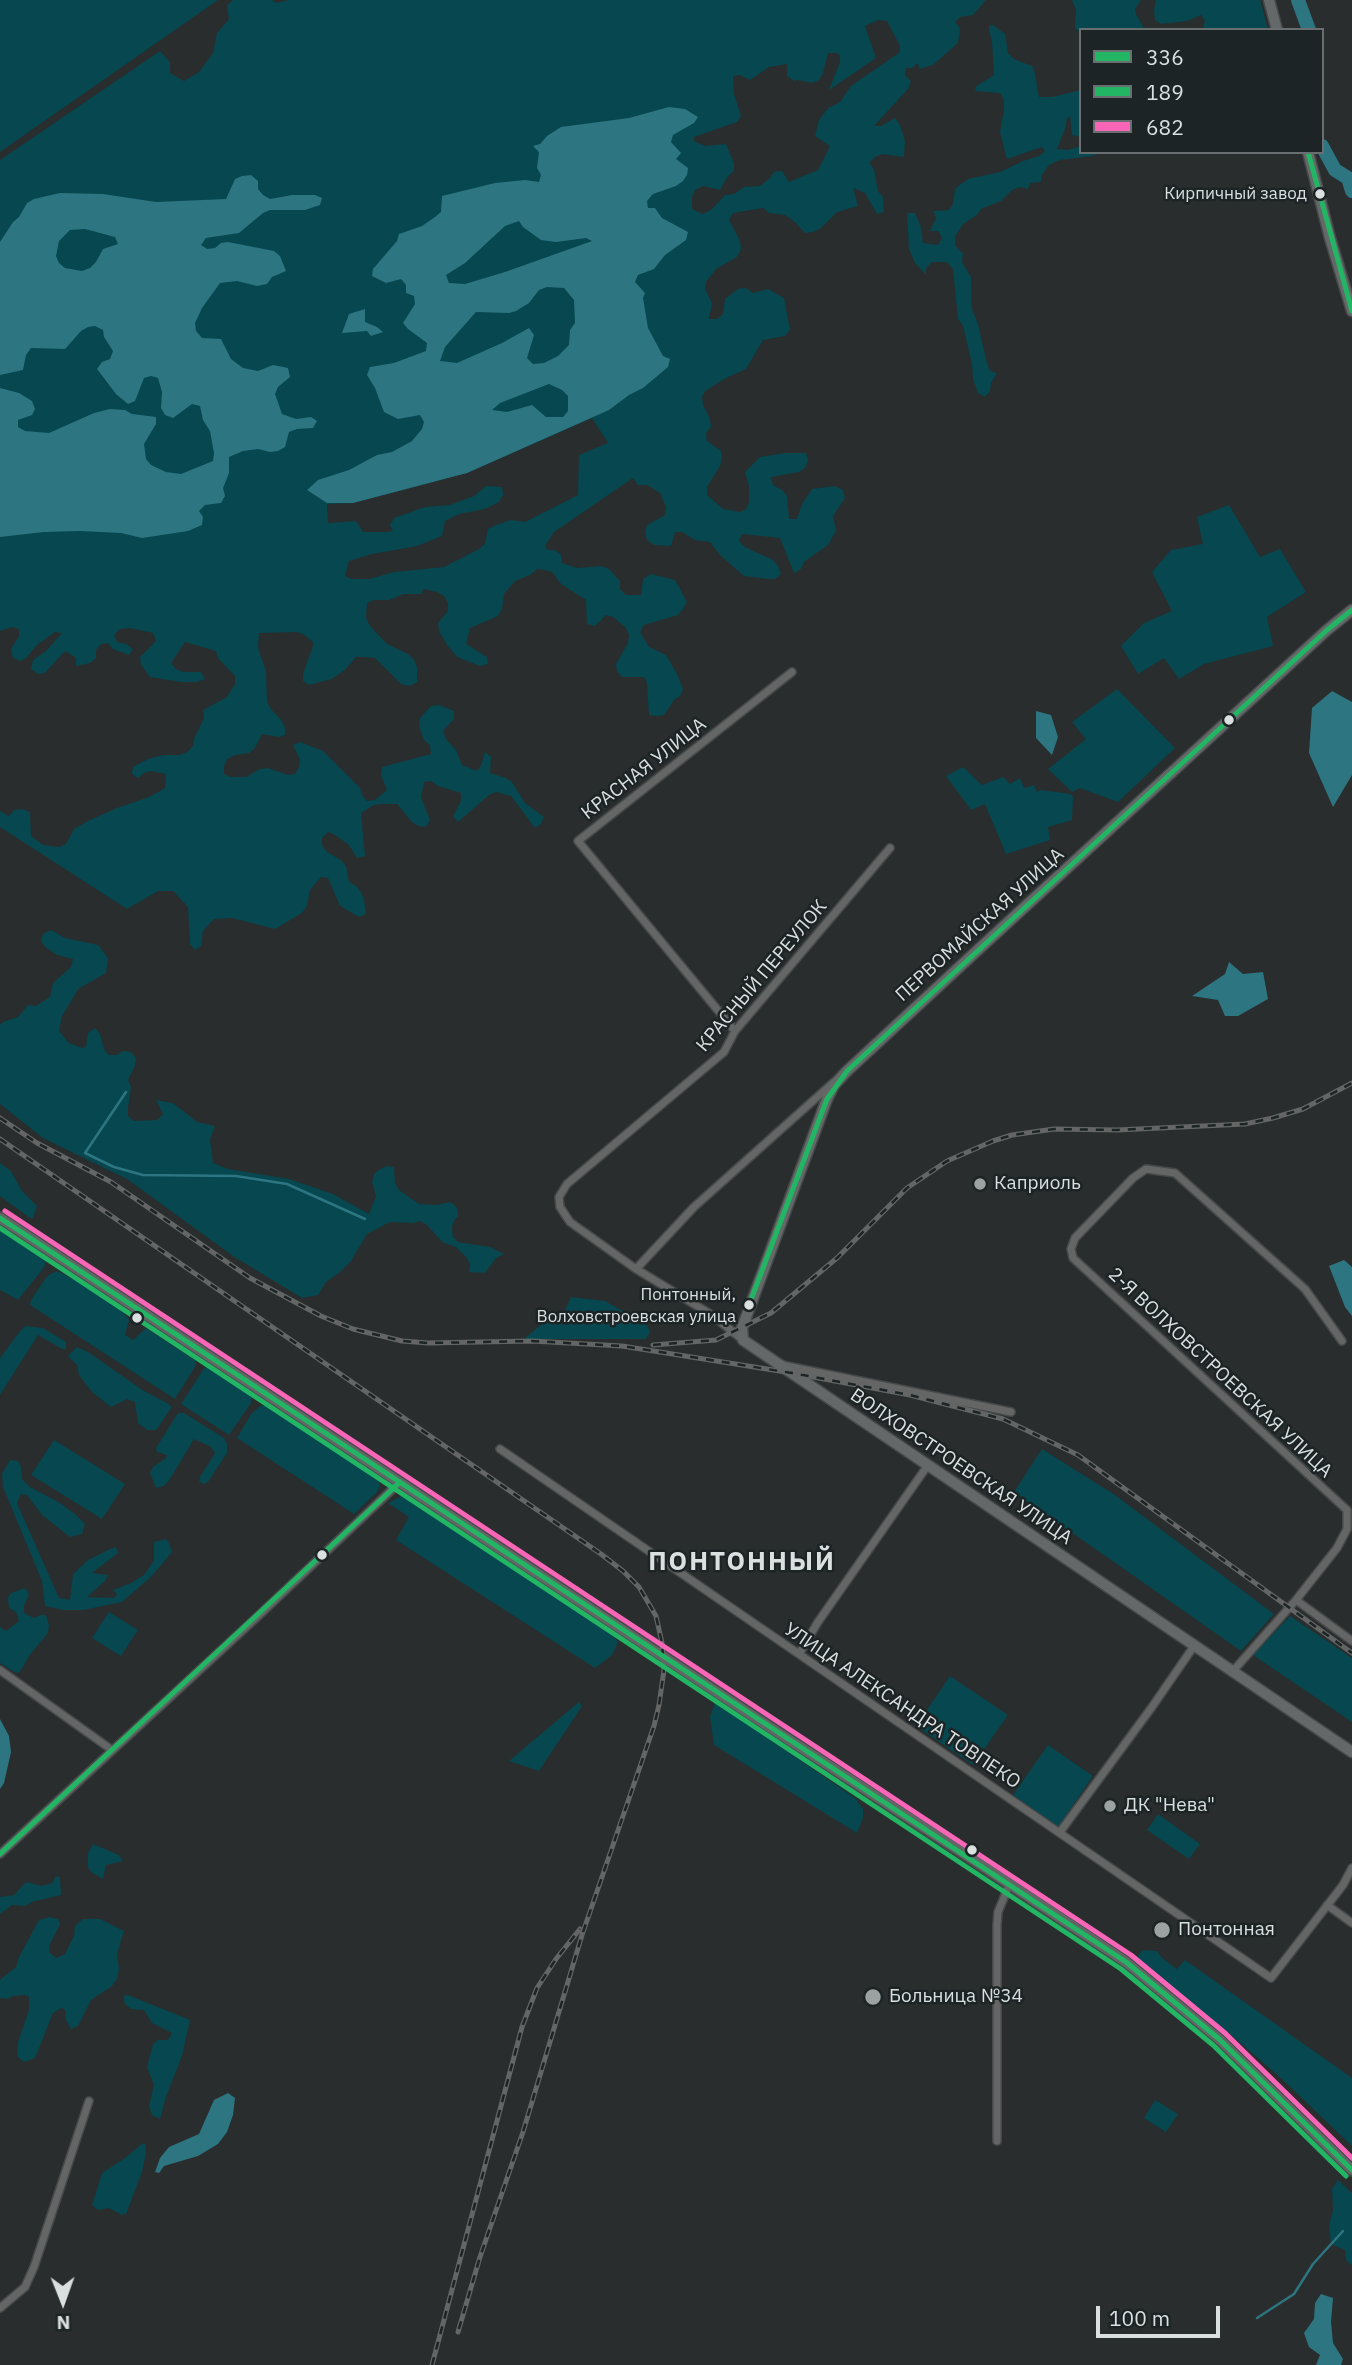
<!DOCTYPE html>
<html>
<head>
<meta charset="utf-8">
<style>
	body { margin:0 }
	#map { position:relative; width:1352px; height:2365px; overflow:hidden; background:#292d2d; font-family:"IBM Plex Sans",sans-serif }
	canvas { display:block }
	.legend { position:absolute; left:1079px; top:28px; width:245px; height:126px; box-sizing:border-box; background:#1d2425; border:2px solid #696f70; margin:0; padding:9px 12px; list-style:none; font-size:21px; color:#dadfe0 }
	.legend li { display:flex; align-items:center; gap:14px; height:35px }
	.legend b { width:35px; border:2px solid #696f70 }
	.north { position:absolute; left:28px; top:2267px; width:70px; height:70px; -webkit-text-stroke:5px #1d2425; paint-order:stroke; rotate:179deg; font-size:19px; font-weight:700; line-height:28px; text-align:center; color:#dadfe0 }
	.north::after { content:''; display:block; margin:auto; width:24px; height:32px; background:#dadfe0; clip-path:polygon(50% 0,100% 100%,50% 72%,0 100%) }
	.scale { position:absolute; left:1096px; top:2306px; width:124px; height:32px; box-sizing:border-box; border:4px solid #dadfe0; border-top:0; padding-left:9px; font-size:21px; line-height:24px; white-space:nowrap; color:#dadfe0; -webkit-text-stroke:5px #1d2425; paint-order:stroke }
</style>
</head>
<body>
<div id="map">
<canvas width="1352" height="2365"></canvas>
<ul class="legend">
<li><b style="height:9px;background:#21b564"></b>336</li>
<li><b style="height:9px;background:#21b564"></b>189</li>
<li><b style="height:9px;background:#fa66b7"></b>682</li>
</ul>
<div class="north">N</div>
<div class="scale">100 m</div>
</div>
<script>
const c = document.querySelector('canvas').getContext('2d');
c.lineJoin = 'round';
function fillPath(path, color) { c.fillStyle = color; c.fill(path, 'evenodd'); }
const toPath = rows => new Path2D(rows.map(r => 'M' + r).join(''));
function stroke(path, color, width, dash) { c.strokeStyle = color; c.lineWidth = width; c.lineCap = dash ? 'butt' : 'round'; c.setLineDash(dash || []); c.stroke(path); }
function drawText(font, color, halo, rows, align = 'center') {
  c.font = font + ' "IBM Plex Sans",sans-serif'; c.lineWidth = 5; c.setLineDash([]); c.textBaseline = 'middle'; c.strokeStyle = halo; c.fillStyle = color; for (const [text, x, y, turn = 0] of rows) {
    c.save(); c.translate(x, y); c.rotate((+turn || 0) * Math.PI / 180); c.textAlign = isNaN(turn) ? turn : align; if (halo) c.strokeText(text, 0, 0); c.fillText(text, 0, 0); c.restore();
  }
}
const green = toPath([
	[0,0,218,0,0,152],
	[233,0,272,0,276,3,289,0,986,0,973,15,960,17,955,22,960,28,958,43,933,65,920,69,917,63,912,68,906,68,905,75,911,81,908,89,874,126,881,126,895,118,900,125,905,141,904,157,882,154,875,157,869,163,874,169,878,191,883,197,884,212,877,214,865,193,853,188,858,206,837,212,820,229,813,232,805,233,795,222,785,215,769,213,763,208,733,213,729,220,740,241,741,249,737,257,716,269,706,282,705,289,712,303,709,319,717,319,723,314,725,299,738,289,746,288,753,293,768,289,784,298,790,330,785,336,763,340,746,369,726,378,705,391,702,397,703,405,710,419,711,427,706,433,707,441,721,451,722,458,720,466,707,487,707,495,723,509,740,512,746,509,749,502,749,486,745,472,760,457,785,453,806,453,808,460,805,468,799,472,771,477,773,485,782,490,787,496,789,519,797,519,802,504,812,489,835,486,843,490,845,498,833,516,836,531,828,545,804,562,801,569,794,573,780,538,742,534,739,541,745,547,773,560,778,566,781,574,775,579,768,579,744,576,720,555,710,542,695,540,682,532,675,532,671,546,654,545,647,540,645,533,647,525,665,515,666,507,660,493,647,485,638,485,633,478,554,532,545,546,548,550,555,550,561,555,562,563,577,568,602,566,609,569,620,581,620,589,626,595,641,595,643,579,651,574,675,580,679,587,687,602,683,609,678,615,644,625,640,632,649,647,666,655,677,674,683,689,680,696,674,700,664,715,657,716,649,715,647,683,644,677,622,677,617,671,616,664,628,643,629,635,626,628,613,617,606,615,595,626,587,624,586,600,561,584,552,572,545,570,537,569,530,575,515,581,504,594,502,609,498,616,470,628,466,644,487,657,488,664,480,666,457,657,447,645,439,631,438,623,448,611,448,603,444,596,437,592,423,589,422,594,404,594,389,600,374,600,367,603,366,618,370,626,387,644,408,654,414,660,417,667,417,682,410,686,401,684,375,658,366,657,356,657,345,670,332,679,309,685,303,681,303,674,314,643,303,634,296,632,259,633,258,648,266,671,267,702,271,709,282,721,285,728,285,735,278,737,262,734,255,748,249,753,235,755,227,759,224,766,224,774,231,777,246,777,260,769,268,768,288,775,295,774,299,767,300,760,293,745,300,742,323,751,360,788,362,795,367,801,375,800,387,790,381,775,382,767,431,754,430,745,424,740,419,726,420,718,431,706,439,705,454,711,454,719,443,731,446,739,456,750,462,765,477,771,481,766,485,752,491,757,490,773,506,778,512,782,525,803,544,817,541,824,535,828,511,796,496,792,489,795,458,822,453,816,461,801,461,793,438,786,431,781,424,782,421,797,430,820,426,827,418,826,412,822,397,804,381,804,374,805,361,813,365,856,357,858,349,845,335,835,328,832,322,838,322,845,327,852,341,860,346,866,349,882,356,886,361,892,364,899,366,914,359,917,340,906,328,878,321,877,310,890,307,906,302,913,275,929,232,918,214,919,203,931,201,946,195,950,190,944,188,907,173,891,158,891,127,909,0,827,0,811,9,816,14,810,22,809,30,812,31,836,43,845,59,847,66,844,74,829,88,821,117,808,149,797,165,788,166,774,151,771,144,773,138,778,132,774,133,767,148,759,163,755,180,755,187,752,193,746,194,739,204,718,203,710,227,697,235,684,235,676,218,658,216,651,185,642,171,663,176,669,183,672,201,672,205,679,197,682,181,682,150,677,141,665,140,657,156,641,153,633,130,628,120,629,114,635,117,642,126,644,133,649,129,655,113,649,108,643,101,644,96,650,96,658,90,663,76,666,76,658,65,651,45,673,38,674,31,669,33,660,46,651,62,633,55,632,37,645,26,658,20,661,13,658,11,649,19,636,19,629,12,627,0,631,0,160,160,51,170,62,170,73,184,81,199,72,213,53,217,33,229,19,227,5],
	[878,20,887,21,900,46,900,52,851,86,840,102,828,108,819,120,815,136,830,146,818,170,789,182,782,171,774,172,769,179,760,186,744,187,734,194,725,195,711,210,703,214,692,209,692,197,695,190,703,186,720,190,728,176,734,171,734,163,726,144,705,146,694,141,694,137,737,122,741,116,734,94,733,76,740,75,750,80,769,67,787,64,787,76,794,81,798,80,812,83,819,80,823,73,828,53,836,53,840,55,840,62,829,90,876,58,865,26],
	[592,418,608,443,579,455,578,495,525,522,511,520,496,525,488,529,485,544,479,549,444,567,394,572,369,579,351,579,345,576,349,561,372,554,417,546,442,536,445,521,459,514,485,509,499,502,503,495,502,487,486,486,474,496,450,505,425,507,394,518,390,525,393,531,386,532,363,532,356,521,328,523,327,504,353,503,467,473],
	[1072,0,1141,0,1135,9,1136,14,1145,30,1081,30,1081,33,1075,28,1076,10],
	[1156,0,1260,0,1268,30,1202,30,1205,21,1201,15,1187,21,1161,24,1155,20,1154,9],
	[993,25,1005,34,1008,53,1014,59,1032,66,1034,69,1039,97,1052,97,1081,90,1081,137,1072,135,1070,116,1067,118,1065,129,1057,149,1068,150,1081,146,1081,152,1103,152,1092,156,1060,160,1049,165,1042,175,1041,182,1030,183,1028,189,1020,187,1012,190,1001,201,981,209,977,215,963,224,955,237,955,245,963,254,962,262,971,277,972,309,978,324,987,363,990,371,997,373,991,383,990,391,985,397,978,393,973,379,972,364,963,326,958,319,953,269,947,262,932,262,926,268,926,275,915,263,909,249,907,213,915,213,921,227,923,243,938,245,942,238,938,231,930,231,936,218,933,211,949,210,953,204,955,189,961,184,968,179,1000,172,1023,161,1039,156,1045,151,1042,147,1007,159,1000,132,1004,110,1004,100,1000,93,976,91,975,88,978,85,994,75,992,42,989,30,989,26],
	[1229,505,1260,557,1280,549,1306,592,1267,617,1273,646,1204,664,1179,679,1164,658,1138,674,1121,646,1144,623,1172,611,1152,572,1171,550,1203,544,1197,517],
	[1117,689,1175,748,1118,802,1080,788,1072,792,1048,769,1086,739,1072,722],
	[963,767,982,785,1003,777,1010,784,1020,778,1024,788,1034,785,1037,792,1041,790,1071,794,1073,797,1072,820,1048,827,1050,840,1006,854,985,804,971,810,946,776],
	[51,930,65,938,98,945,108,958,106,973,78,989,74,996,62,1016,59,1031,69,1043,82,1048,86,1047,88,1033,95,1028,100,1034,104,1049,109,1055,117,1055,123,1051,131,1052,136,1058,135,1066,128,1080,131,1087,128,1108,128,1116,134,1121,157,1120,163,1114,156,1100,173,1103,197,1122,215,1126,210,1140,213,1163,228,1169,289,1179,333,1194,369,1214,376,1196,372,1182,374,1174,380,1169,387,1166,394,1167,395,1183,399,1190,419,1204,436,1205,451,1202,457,1208,458,1216,453,1222,452,1229,453,1237,458,1242,490,1247,504,1254,496,1258,485,1273,469,1272,470,1265,467,1258,456,1247,442,1242,427,1225,420,1221,413,1223,390,1222,367,1234,351,1261,339,1273,326,1282,318,1295,302,1298,233,1256,127,1179,43,1138,0,1104,0,1025,3,1022,18,1017,28,1005,36,1006,50,997,53,983,71,967,73,959,57,955,45,947,41,941,43,934],
	[0,1163,11,1171,22,1191,37,1206,33,1218,30,1218,0,1196],
	[0,1230,45,1260,45,1266,18,1300,0,1290],
	[57,1271,97,1291,121,1310,129,1320,125,1335,133,1340,146,1328,195,1360,196,1365,175,1399,30,1305,31,1300,47,1276],
	[571,1297,605,1301,647,1325,650,1332,646,1339,524,1339,544,1322,562,1317],
	[26,1326,43,1328,66,1342,66,1349,62,1349,38,1335,0,1395,0,1358,20,1331],
	[77,1347,88,1352,144,1391,169,1404,172,1407,156,1430,147,1430,138,1423,135,1402,127,1399,111,1407,92,1392,79,1375,77,1365,68,1356],
	[205,1367,212,1369,251,1396,251,1403,229,1435,181,1404],
	[265,1405,377,1478,380,1486,377,1492,354,1514,237,1438,251,1414,260,1406],
	[178,1413,184,1413,224,1438,227,1444,227,1453,208,1482,203,1484,199,1481,200,1477,215,1453,211,1447,194,1439,170,1479,164,1486,156,1488,150,1473,153,1467,166,1458,167,1455,157,1452,156,1448],
	[54,1440,125,1484,102,1519,31,1475],
	[1042,1449,1115,1495,1274,1614,1241,1651,1014,1492],
	[10,1460,18,1461,21,1467,22,1479,30,1487,60,1503,75,1514,85,1524,82,1534,70,1537,42,1515,27,1495,21,1494,17,1503,59,1598,70,1600,73,1574,88,1560,110,1549,116,1547,118,1553,92,1573,108,1575,105,1581,87,1597,114,1598,117,1594,113,1590,131,1583,144,1575,154,1560,154,1542,166,1539,169,1543,172,1552,152,1576,122,1602,83,1610,63,1610,45,1606,42,1581,3,1487,2,1474],
	[402,1496,412,1500,610,1632,618,1642,612,1655,595,1668,396,1540,409,1517,388,1503],
	[25,1588,29,1594,24,1606,24,1613,34,1618,41,1615,46,1615,49,1625,48,1633,29,1656,20,1672,16,1673,0,1663,0,1627,6,1631,19,1621,16,1612,9,1608,8,1598,11,1593],
	[109,1612,138,1630,121,1656,92,1638],
	[1290,1616,1352,1658,1352,1722,1253,1655],
	[950,1676,1008,1715,973,1765,916,1726],
	[579,1702,582,1706,539,1771,509,1761],
	[715,1702,855,1798,863,1809,863,1818,857,1833,714,1745,710,1717],
	[1048,1745,1093,1776,1058,1827,1013,1795],
	[1158,1814,1200,1844,1189,1859,1147,1830],
	[93,1844,119,1855,123,1861,106,1865,103,1879,91,1872,88,1867,88,1853],
	[56,1876,60,1877,61,1895,32,1902,25,1906,12,1905,0,1914,0,1897,14,1895,26,1882,42,1886,52,1883],
	[49,1917,58,1919,60,1924,49,1946,49,1952,56,1958,65,1954,74,1936,75,1926,83,1919,100,1919,124,1931,117,1954,119,1969,117,1979,112,1986,91,2000,78,2026,71,2029,66,2020,65,2010,61,2008,53,2013,35,2058,24,2062,17,2056,18,2042,29,2010,29,1997,25,1995,13,1996,7,1999,0,1998,0,1980,16,1967,19,1957,39,1920],
	[1143,1950,1157,1951,1162,1958,1177,1969,1185,1960,1352,2078,1352,2146,1282,2079,1223,2028,1135,1959],
	[128,1995,190,2020,182,2056,166,2097,160,2119,152,2115,149,2106,154,2085,147,2067,153,2044,158,2040,168,2040,172,2033,152,2023,144,2010,131,2009,125,2004,123,1996],
	[1155,2100,1178,2114,1166,2132,1144,2118],
	[143,2143,146,2145,146,2153,142,2172,126,2214,122,2215,109,2208,98,2210,92,2205,102,2173,125,2158],
	[1338,2180,1352,2193,1352,2265,1346,2260,1345,2250,1331,2244,1329,2226,1333,2210,1332,2189]
]);
const water = toPath([
	[669,107,685,109,698,117,694,123,673,135,671,142,681,153,676,159,688,168,687,175,683,181,676,186,653,194,647,201,648,208,655,208,662,218,688,232,686,240,665,255,654,269,638,275,635,282,645,293,643,298,648,328,663,356,670,359,668,367,643,388,629,395,609,410,467,473,353,503,327,503,307,490,318,480,349,470,377,455,392,452,412,441,422,429,424,422,420,415,398,419,384,412,375,388,367,375,370,367,394,363,426,351,427,343,408,329,403,323,415,304,414,296,406,293,406,285,401,279,386,283,372,276,373,269,397,241,399,234,422,226,435,217,441,212,442,196,495,183,525,180,539,182,541,175,537,168,539,152,533,146,540,144,547,136,561,127,629,118],
	[519,221,523,227,541,240,556,242,586,238,592,241,505,272,465,284,449,283,446,275,465,263,505,226],
	[547,287,564,288,574,300,575,323,570,330,569,345,558,356,544,363,533,364,527,358,534,335,529,328,502,343,457,363,440,361,445,347,476,312,509,313,516,311,529,303,539,290],
	[549,384,562,390,568,396,568,411,563,417,546,417,532,405,507,412,492,410,500,403],
	[251,175,258,181,258,189,263,195,270,199,292,195,315,195,322,198,320,205,305,210,270,210,263,213,239,233,206,238,201,245,207,249,215,248,221,243,228,242,274,251,280,256,286,271,272,277,267,284,257,286,237,281,220,283,202,308,195,323,196,331,202,338,221,339,231,359,243,368,258,371,273,365,288,368,290,377,278,387,275,394,282,414,296,419,311,417,317,421,313,428,297,429,289,432,285,447,278,451,270,452,258,449,243,451,229,457,229,473,223,488,225,496,221,503,205,505,199,511,203,517,202,525,188,531,142,538,121,533,80,531,44,532,0,537,0,388,19,393,32,401,35,409,32,415,18,420,18,427,25,431,49,433,94,413,110,409,125,410,132,414,156,417,156,424,144,444,146,459,151,465,166,472,181,474,213,461,214,453,210,431,203,420,200,406,192,404,173,418,165,415,161,408,162,392,158,378,151,376,144,378,135,401,128,404,116,394,97,369,102,362,110,359,113,351,104,337,103,330,95,326,88,327,81,331,65,349,31,348,26,355,23,370,0,375,0,242,13,222,19,217,27,203,34,199,60,193,103,194,156,202,226,199,235,179,242,176],
	[85,229,115,237,118,244,103,249,96,262,90,268,82,271,65,268,59,263,56,256,59,241,70,230],
	[365,309,365,322,377,327,383,332,371,336,367,331,342,333,349,314],
	[1332,691,1352,702,1352,775,1333,807,1309,753,1312,708],
	[1036,711,1051,715,1058,737,1052,755,1036,738],
	[1229,962,1243,974,1263,972,1268,999,1238,1016,1225,1016,1218,1000,1192,996,1225,974],
	[1344,1260,1352,1267,1352,1316,1345,1307,1329,1266],
	[0,1719,9,1736,11,1752,4,1783,0,1789],
	[228,2093,235,2098,233,2115,227,2132,218,2144,198,2156,164,2166,159,2173,155,2172,160,2158,169,2147,199,2134,214,2100],
	[1321,2294,1333,2298,1331,2322,1333,2343,1343,2359,1341,2365,1316,2365,1320,2355,1309,2347,1304,2333,1314,2319,1315,2303]
]);
const stream = toPath([
	[126,1092,85,1153,114,1167,143,1175,236,1176,287,1184,365,1219],
	[1257,2318,1294,2294,1313,2264,1343,2231]
]);
const river = toPath([
	[1298,0,1309,30],
	[1322,146,1335,170,1348,178,1352,191]
]);
const street = toPath([
	[735,1031,578,841,792,672],
	[636,1269,694,1207,834,1082],
	[743,1340,712,1315,636,1269,570,1222,560,1207,559,1197,567,1184,724,1052,735,1031,890,848],
	[782,1365,1011,1412],
	[500,1449,1271,1978,1343,1885,1352,1868],
	[1296,1600,1352,1641],
	[799,1654,818,1622,928,1465],
	[0,1670,112,1750],
	[1233,1671,1296,1600,1337,1548,1347,1529,1347,1510,1073,1258,1071,1249,1075,1238,1133,1178,1146,1169,1175,1173,1305,1289,1342,1341],
	[1060,1832,1152,1707,1194,1646],
	[0,1854,256,1618,400,1482],
	[1327,1905,1352,1923],
	[997,2141,997,1925,998,1912,1010,1883],
	[0,2308,25,2287,34,2267,89,2101]
]);
const secondary = toPath([
	[1269,0,1277,30],
	[1308,152,1330,238,1352,311],
	[1352,610,1327,630,980,948,847,1071,834,1085,827,1099,742,1328,743,1340,1352,1752]
]);
const primary = toPath([
	[0,1218,771,1728,968,1856,1126,1962,1219,2039,1352,2170]
]);
const rail = toPath([
	[0,1118,37,1143,111,1182,250,1278,321,1316,353,1329,402,1341,428,1343,532,1341,622,1346,792,1373,910,1395,1003,1419,1078,1455,1352,1653],
	[0,1139,601,1554,623,1571,639,1587,656,1616,662,1643,664,1670,659,1705,654,1726,582,1935,523,2132,480,2257,458,2332],
	[653,1345,716,1340,771,1313,837,1258,907,1188,947,1161,993,1141,1012,1135,1054,1129,1117,1130,1245,1124,1273,1118,1303,1109,1352,1083],
	[432,2365,522,2027,537,1988,556,1959,580,1929]
]);
const bus1 = toPath([
	[0,1218,1126,1962,1219,2039,1352,2170],
	[0,1854,400,1482]
]);
const bus2 = toPath([
	[0,1228,1121,1969,1213,2045,1346,2176]
]);
const bus3 = toPath([
	[5,1211,1131,1955,1225,2033,1352,2158]
]);
const bus4 = toPath([
	[1308,152,1352,311],
	[749,1305,827,1099,847,1071,1327,630,1352,610]
]);
const markers = [
	[1320,194,6,"#dadfe0"],
	[1229,720,6,"#dadfe0"],
	[980,1184,7,"#9ca1a1"],
	[749,1305,6,"#dadfe0"],
	[137,1318,6,"#dadfe0"],
	[322,1555,6,"#dadfe0"],
	[1110,1806,7,"#9ca1a1"],
	[972,1850,6,"#dadfe0"],
	[1162,1930,9,"#9ca1a1"],
	[873,1997,9,"#9ca1a1"]
];
const busNames = [
	["Кирпичный завод",1307,194],
	["Понтонный,",736,1295],
	["Волховстроевская улица",736,1317]
];
const streetNames = [
	["КРАСНАЯ УЛИЦА",644,769,-38],
	["ПЕРВОМАЙСКАЯ УЛИЦА",980,925,-42],
	["КРАСНЫЙ ПЕРЕУЛОК",762,976,-50],
	["2-Я ВОЛХОВСТРОЕВСКАЯ УЛИЦА",1220,1373,43],
	["ВОЛХОВСТРОЕВСКАЯ УЛИЦА",961,1467,34],
	["УЛИЦА АЛЕКСАНДРА ТОВПЕКО",902,1706,34]
];
const poiNames = [
	["Каприоль",994,1184],
	["ДК \"Нева\"",1124,1806],
	["Понтонная",1178,1930],
	["Больница №34",889,1997]
];
const districtNames = [
	["ПОНТОННЫЙ",742,1562]
];
fillPath(green, '#064750');
fillPath(water, '#2d7580');
stroke(stream, '#2d7580', 2.5);
stroke(river, '#2d7580', 14);
stroke(street, '#464949', 10);
stroke(secondary, '#464949', 13);
stroke(primary, '#464949', 14);
stroke(street, '#646565', 7);
stroke(secondary, '#656868', 10);
stroke(primary, '#636666', 10);
stroke(rail, '#646666', 5);
stroke(rail, '#1d2425', 2.5, [8]);
stroke(bus1, '#21b564', 5);
stroke(bus2, '#21b564', 5);
stroke(bus3, '#fa66b7', 5);
stroke(bus4, '#21b564', 5);
for (const [x, y, r, color] of markers) { const dot = new Path2D(); dot.arc(x, y, r, 0, 2 * Math.PI); c.fillStyle = color; c.fill(dot); stroke(dot, '#1d2425', 2.5); }
drawText('17px', '#dadfe0', '#1d2425', busNames, 'right');
drawText('19px', '#dadfe0', '#1d2425', streetNames);
drawText('19px', '#dadfe0', '#1d2425', poiNames, 'left');
c.letterSpacing = '2px';
drawText('bold 26px', '#dadfe0', '#1d2425', districtNames);
c.letterSpacing = '0px';
</script>
</body>
</html>
